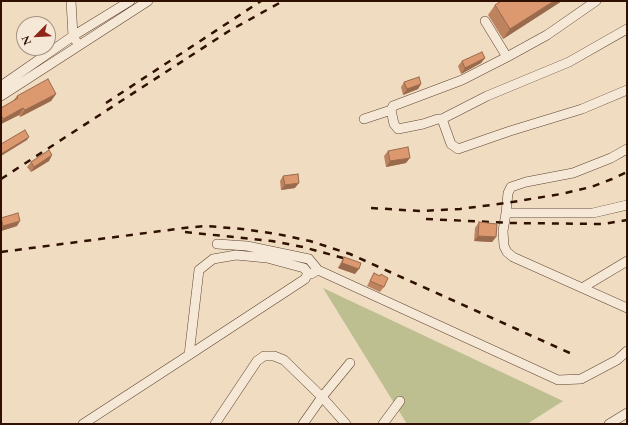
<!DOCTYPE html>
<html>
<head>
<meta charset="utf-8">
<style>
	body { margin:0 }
	#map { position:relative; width:628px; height:425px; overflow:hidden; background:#efdcc1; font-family:"EB Garamond",serif }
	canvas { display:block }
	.frame { position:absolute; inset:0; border:2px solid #301000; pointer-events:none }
	.north { position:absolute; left:16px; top:16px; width:40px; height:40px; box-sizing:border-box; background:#f5e8d7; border:1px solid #a69281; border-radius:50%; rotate:246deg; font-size:11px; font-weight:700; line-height:16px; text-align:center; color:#301000 }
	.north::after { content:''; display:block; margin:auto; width:14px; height:18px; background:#8f2418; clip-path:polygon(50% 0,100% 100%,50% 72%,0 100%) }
</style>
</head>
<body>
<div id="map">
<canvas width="628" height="425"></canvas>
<div class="frame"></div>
<div class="north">N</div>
</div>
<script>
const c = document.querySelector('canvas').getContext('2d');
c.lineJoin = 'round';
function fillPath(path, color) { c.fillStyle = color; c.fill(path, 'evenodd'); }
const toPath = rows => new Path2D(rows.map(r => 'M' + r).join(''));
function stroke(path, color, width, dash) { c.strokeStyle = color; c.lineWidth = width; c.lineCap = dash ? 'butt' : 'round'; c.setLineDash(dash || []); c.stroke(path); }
const green = toPath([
	[323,288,563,401,527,424,407,424]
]);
const minor = toPath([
	[71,1,73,36,76,41],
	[596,1,547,35,507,57,462,80,393,106,391,110,394,124,398,129,423,124,438,119,442,119,451,144,458,149,510,131,582,109,627,90],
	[485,21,507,57],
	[1,86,73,36,130,1],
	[1,96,148,1],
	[364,119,391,110],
	[442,119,487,96,569,62,627,29],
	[627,205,593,213,506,213,503,231,504,246,507,252,513,257,627,308],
	[506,213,508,193,511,187,526,182,573,173,611,158,627,149],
	[217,244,247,246,309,259,318,270],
	[308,273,311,274,318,270,558,380,581,379,617,360,627,351],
	[582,288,627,261],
	[83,424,189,355,305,279,308,273,304,268,267,258,236,255,213,259,199,270,189,355],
	[215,424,257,361,264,356,274,356,284,360,322,397,346,424],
	[303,424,322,397,350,363],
	[383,424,400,401],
	[609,424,627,413]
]);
const rail = toPath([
	[106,103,261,1],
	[1,179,229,31,283,1],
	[371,208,420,211,460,209,506,203,561,194,591,187,612,179,627,172],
	[426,219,512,223,603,224,627,220],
	[185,232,272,241,303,247,343,258],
	[1,252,184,228,206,226,242,229,277,234,310,241,350,254,572,354]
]);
const wall = toPath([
	[501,1,562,1,503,39,488,15,495,5],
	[485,58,481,63,461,74,458,66,462,61],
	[404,82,421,84,418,89,403,95,401,87],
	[56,94,51,101,20,117,19,115,1,124,1,108,13,101,17,96],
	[388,151,406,163,386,167,384,156],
	[52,155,49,161,31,172,27,167,31,162],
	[283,176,295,188,281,190,280,181],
	[1,218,17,226,1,231],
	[479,222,496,237,492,242,474,241,475,228],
	[344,257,355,274,338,268,341,262],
	[374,273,379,276,381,274,384,287,380,292,367,286]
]);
const shadedWall = toPath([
	[554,1,562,1,503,39,510,29],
	[485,58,481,63,461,74,465,68],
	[421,84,418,89,403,95,407,89],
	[56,94,51,101,20,117,25,110],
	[23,108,19,115,1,124,1,122,3,119],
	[29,137,27,140,1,156,1,154],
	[52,155,49,161,31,172,34,167],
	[410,158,406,163,386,167,390,161],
	[299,183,295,188,281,190,285,185],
	[20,221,17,226,1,231,1,229,3,226],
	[478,236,496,237,492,242,474,241],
	[342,263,359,269,355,274,338,268]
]);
const building = toPath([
	[501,1,554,1,510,29,495,5,501,1],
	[482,52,485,58,465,68,462,61,482,52],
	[419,77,421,84,407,89,404,82,419,77],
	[48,79,56,94,25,110,23,108,3,119,1,115,1,108,18,98,17,96,48,79],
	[25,130,29,137,1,154,1,144,25,130],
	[408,147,410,158,390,161,388,151,408,147],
	[49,150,52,155,34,167,31,162,49,150],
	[298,174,299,183,285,185,283,176,298,174],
	[18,213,20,221,3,226,1,218,18,213],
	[479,222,497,224,496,237,478,236,479,222],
	[344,257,361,263,359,269,342,263,344,257],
	[374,273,380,276,381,274,388,278,384,287,370,281,374,273]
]);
fillPath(green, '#bdbf90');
stroke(minor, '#604330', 10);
stroke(minor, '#f5e8d7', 9);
stroke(rail, '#301000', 2.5, [7, 7]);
fillPath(wall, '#bd835f');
fillPath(shadedWall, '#9a6a4d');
fillPath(building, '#dc986e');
stroke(building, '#9a6a4d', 1);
</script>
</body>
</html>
